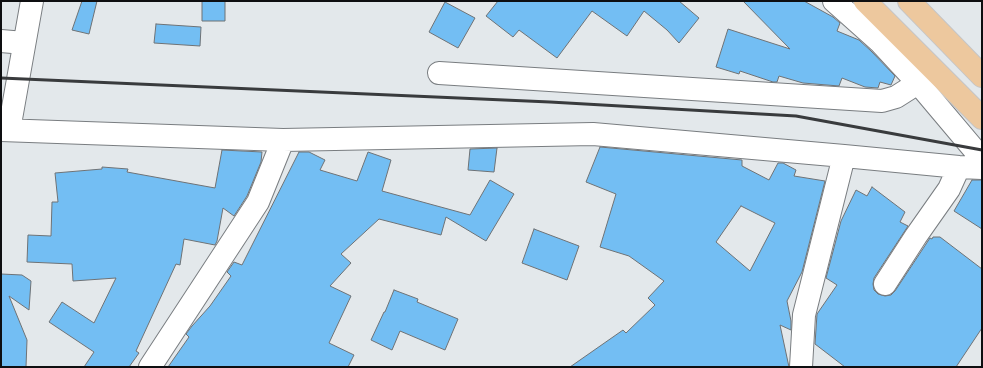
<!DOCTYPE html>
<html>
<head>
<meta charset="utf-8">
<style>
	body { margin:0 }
	#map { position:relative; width:983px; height:368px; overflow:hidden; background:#e3e8eb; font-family:"DM Sans",sans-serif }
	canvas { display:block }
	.frame { position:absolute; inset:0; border:2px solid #0e0f11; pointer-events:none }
</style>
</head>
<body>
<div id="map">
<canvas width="983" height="368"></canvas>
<div class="frame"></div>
</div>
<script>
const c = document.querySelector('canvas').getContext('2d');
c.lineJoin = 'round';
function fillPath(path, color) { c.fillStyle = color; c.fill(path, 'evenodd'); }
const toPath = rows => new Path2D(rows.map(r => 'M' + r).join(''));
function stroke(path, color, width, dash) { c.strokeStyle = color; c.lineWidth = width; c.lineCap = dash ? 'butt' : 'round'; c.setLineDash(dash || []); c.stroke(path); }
const building = toPath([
	[82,1,97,1,89,34,72,30,82,1],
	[202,1,225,1,225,21,202,21,202,1],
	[498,1,679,1,699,18,679,43,667,30,644,11,627,36,592,11,557,58,519,30,513,37,486,16,498,1],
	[743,1,804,1,833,17,840,23,837,31,859,40,871,51,895,76,891,85,880,82,878,88,865,87,842,78,839,86,803,83,779,76,777,82,773,82,740,71,739,74,716,67,728,29,790,49,743,1],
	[445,2,475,18,458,48,429,32,445,2],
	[156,24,201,27,200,46,154,43,156,24],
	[600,147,742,160,742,166,769,180,778,163,783,163,796,170,794,176,825,181,802,272,787,301,791,321,791,330,780,325,789,367,570,367,623,330,626,333,655,305,648,298,664,281,629,256,600,247,616,194,586,182,600,147],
	[741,206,775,223,750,271,716,242,741,206],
	[497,148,494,172,468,170,470,149,497,148],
	[222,150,262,152,261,162,247,196,234,216,223,208,217,241,215,245,184,239,180,265,176,264,136,351,139,353,129,367,84,367,94,352,49,322,62,302,94,323,116,278,73,281,72,264,27,262,28,235,51,236,52,202,58,202,55,173,102,169,102,167,128,169,127,172,215,188,222,150],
	[299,152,309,152,325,160,320,170,357,181,368,152,391,160,382,191,470,215,490,180,514,194,486,241,446,217,441,235,379,219,341,254,351,263,330,286,351,296,329,343,354,355,348,367,168,367,189,337,186,334,192,326,210,306,231,276,227,272,234,262,242,265,299,152],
	[972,180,982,180,982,229,954,211,972,180],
	[872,187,905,212,900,222,908,226,874,278,873,284,874,290,878,294,885,296,891,295,895,291,930,238,932,239,933,237,940,237,982,269,982,328,956,367,845,367,815,344,817,314,837,285,826,278,841,221,856,190,867,196,872,187],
	[534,229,579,246,567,280,522,263,534,229],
	[1,274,22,275,31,281,29,310,9,296,27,340,26,367,1,367,1,274],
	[394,290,418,299,417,302,458,319,445,350,400,331,392,350,371,340,384,312,385,312,394,290]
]);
const minor = toPath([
	[834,1,880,42,918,83,982,159],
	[1,41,24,43],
	[439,73,882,101,896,97,918,83],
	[1,130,283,140,593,134,844,156,959,167,982,168],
	[9,130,32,1],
	[885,284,916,236,949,189,959,167],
	[150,367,258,202,283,140],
	[801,367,804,315,844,156]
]);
const major = toPath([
	[865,1,982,118],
	[909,1,982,76]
]);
const rail = toPath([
	[1,78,550,102,796,116,982,150]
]);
fillPath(building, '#73bef3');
stroke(building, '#6e7275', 1);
stroke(minor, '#797d80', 24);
stroke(major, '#c5c5c6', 24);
stroke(minor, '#fff', 22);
stroke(major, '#edc89e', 22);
stroke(rail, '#393b3d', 3);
</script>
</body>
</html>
